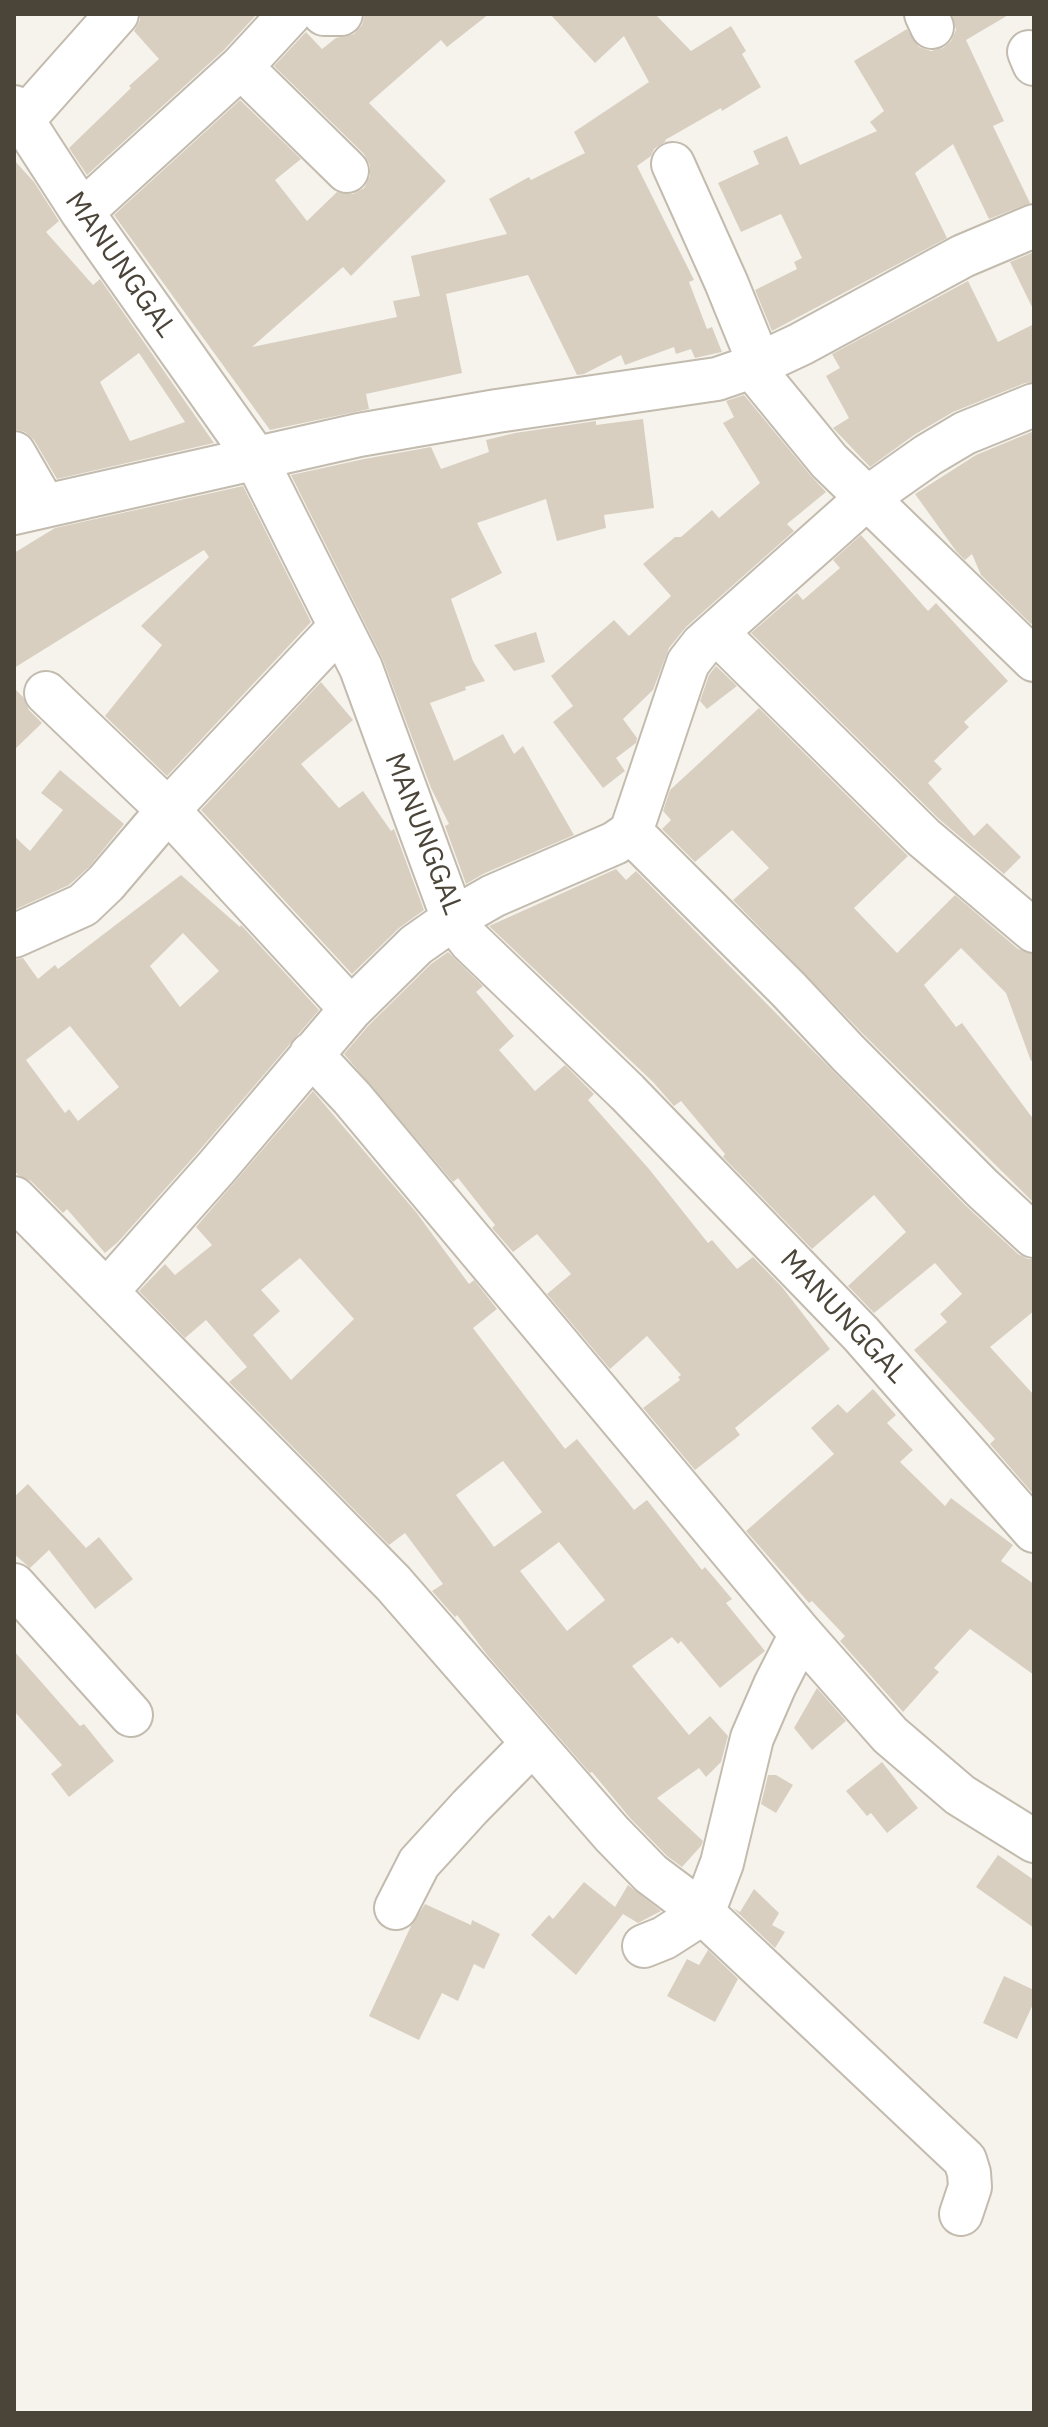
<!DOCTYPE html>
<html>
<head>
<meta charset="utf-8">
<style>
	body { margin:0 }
	#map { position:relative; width:1048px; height:2427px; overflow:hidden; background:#f6f3ec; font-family:"IBM Plex Sans",sans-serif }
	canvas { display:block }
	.frame { position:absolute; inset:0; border:16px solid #4b4439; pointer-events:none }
</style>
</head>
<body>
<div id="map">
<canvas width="1048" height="2427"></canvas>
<div class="frame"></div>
</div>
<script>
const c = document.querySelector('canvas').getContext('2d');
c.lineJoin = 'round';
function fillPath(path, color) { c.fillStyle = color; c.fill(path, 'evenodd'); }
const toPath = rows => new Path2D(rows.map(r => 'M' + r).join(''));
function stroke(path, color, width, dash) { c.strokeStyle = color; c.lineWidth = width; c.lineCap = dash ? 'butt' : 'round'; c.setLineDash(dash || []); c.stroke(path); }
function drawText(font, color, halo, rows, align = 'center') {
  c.font = font + ' "IBM Plex Sans",sans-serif'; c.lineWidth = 6; c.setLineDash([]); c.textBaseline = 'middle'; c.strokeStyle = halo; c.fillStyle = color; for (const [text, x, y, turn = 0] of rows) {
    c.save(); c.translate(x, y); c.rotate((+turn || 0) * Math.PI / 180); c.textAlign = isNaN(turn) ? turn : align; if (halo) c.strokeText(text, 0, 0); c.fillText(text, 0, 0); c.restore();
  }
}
const building = toPath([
	[140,14,257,14,224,50,87,175,69,148,131,88,129,86,159,59,134,31,140,20],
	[365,14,489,14,447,47,441,40,369,103,446,181,351,276,343,267,252,347,397,317,393,301,420,296,411,256,507,234,489,199,529,177,531,180,585,153,574,132,649,82,624,36,595,63,550,14,655,14,691,51,731,26,746,51,742,54,761,87,722,111,721,108,665,140,666,141,654,149,651,156,637,166,694,280,689,282,707,329,712,327,722,352,695,358,691,349,676,354,674,347,625,365,621,355,584,374,577,375,528,275,446,294,462,373,366,394,369,409,270,430,114,215,240,100,301,159,275,180,307,221,337,192,353,194,364,188,370,176,370,165,364,154,274,66,306,32,322,49,336,38,354,34,362,25],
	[952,14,1010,14,966,40,1004,121,993,126,1030,203,989,219,953,144,915,173,947,238,772,331,755,290,797,269,794,262,802,258,781,214,741,232,718,183,759,164,753,151,787,136,800,165,877,131,870,122,884,111,854,61,907,29,919,47,931,51,943,48,951,41,956,30],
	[14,160,34,182,59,221,46,232,93,285,100,279,214,443,57,479,34,440,25,432,14,429],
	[139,353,185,422,130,441,100,382],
	[1034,252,1034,311,1010,262],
	[968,281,998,342,1034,324,1034,382,1025,383,953,412,914,435,870,467,833,428,849,418,826,376,840,368,832,354],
	[744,395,811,476,826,492,787,524,794,531,686,627,669,648,653,690,623,719,637,738,636,743,616,758,625,771,603,788,553,722,573,706,551,676,614,620,629,636,671,596,643,564,675,537,681,537,712,510,719,518,760,483,723,423,734,417,726,401],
	[643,419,654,508,604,515,606,528,557,541,546,499,477,523,502,573,451,599,473,661,485,681,465,687,466,690,430,703,454,761,503,734,514,754,523,746,574,835,483,874,466,884,445,826,449,824,431,788,383,660,291,475,364,459,431,447,441,469,489,452,486,440,515,433,596,421,596,425],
	[1034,431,1034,622,1031,624,981,575,972,554,965,560,956,551,915,494,976,455],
	[243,486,311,622,167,776,105,716,162,645,141,626,209,557,204,550,14,668,14,553,55,528],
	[861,535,928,611,936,603,1008,681,964,722,969,727,934,761,942,769,928,783,974,836,987,823,1021,857,1004,874,939,819,751,633,797,593,803,600,840,568,833,560],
	[536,632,545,662,514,671,494,645],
	[716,666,737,686,707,709,700,701,709,675],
	[321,682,353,720,301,764,339,808,363,791,391,831,394,829,424,910,399,928,352,974,201,810],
	[14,688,23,697,29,710,42,723,14,750],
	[759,708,908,856,854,908,897,953,955,895,1018,949,1034,954,1034,1060,1031,1061,1006,993,961,948,924,985,956,1027,962,1023,1034,1120,1034,1203,865,1036,733,900,769,868,732,830,695,862,662,829,671,820,663,811,670,790],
	[60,770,124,824,89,867,69,885,14,910,14,836,30,851,63,810,41,793],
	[616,869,626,880,636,871,965,1205,1018,1254,1028,1259,1034,1259,1034,1311,990,1347,1034,1395,1034,1495,990,1444,995,1439,914,1350,947,1322,940,1314,962,1294,935,1263,874,1313,848,1286,906,1232,874,1195,812,1249,723,1157,725,1154,681,1101,674,1106,653,1082,489,926],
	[181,875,240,927,241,925,319,1010,198,1152,118,1242,105,1253,67,1209,63,1213,31,1181,18,1175,14,1170,14,960,23,958,38,979,55,965,58,969],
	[183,933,219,971,180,1007,150,966],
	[70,1026,119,1087,78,1121,69,1109,65,1113,26,1060],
	[448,952,483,986,476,992,514,1036,499,1050,535,1091,565,1065,594,1094,588,1100,649,1169,708,1243,712,1240,737,1269,753,1257,782,1287,830,1349,735,1428,740,1435,695,1470,643,1408,680,1380,678,1377,681,1375,647,1336,610,1369,547,1294,571,1274,537,1234,513,1252,492,1228,495,1225,458,1178,453,1182,344,1054,369,1025,431,964],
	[313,1091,416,1212,469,1284,474,1280,497,1309,473,1328,565,1449,577,1439,634,1510,647,1500,702,1570,705,1567,732,1599,726,1603,765,1651,720,1688,681,1641,678,1644,672,1637,632,1666,689,1735,710,1716,728,1736,721,1762,706,1777,699,1768,657,1798,703,1841,701,1846,682,1867,667,1856,630,1818,592,1772,590,1773,488,1656,457,1615,455,1617,432,1591,443,1584,405,1533,389,1545,229,1382,247,1367,206,1320,185,1338,139,1291,165,1264,175,1275,212,1245,196,1227],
	[300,1258,354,1319,291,1380,253,1335,280,1311,261,1290],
	[503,1461,542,1512,494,1547,456,1495],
	[559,1542,605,1600,567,1631,520,1571],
	[873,1389,896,1415,887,1423,913,1450,900,1462,945,1506,951,1498,1013,1545,1001,1561,1034,1584,1034,1675,970,1629,934,1668,939,1672,903,1712,840,1641,845,1636,812,1601,809,1603,746,1531,834,1454,811,1428,838,1404,847,1413],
	[28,1484,86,1548,99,1537,133,1579,95,1609,49,1550,30,1568,14,1554,14,1497],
	[14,1651,80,1726,84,1724,114,1761,69,1797,51,1774,62,1765,14,1711],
	[817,1688,846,1721,812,1750,794,1728],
	[882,1762,918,1808,887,1833,871,1813,867,1816,846,1791],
	[768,1775,776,1775,793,1785,776,1813,761,1804],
	[998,1855,1034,1880,1034,1928,976,1887],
	[584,1882,615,1907,628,1885,661,1911,638,1923,623,1914,576,1975,531,1935,549,1915,553,1919],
	[754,1889,779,1913,772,1925,785,1932,775,1948,733,1908,740,1912],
	[425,1904,471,1925,472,1920,500,1934,484,1969,474,1964,458,2001,442,1993,419,2040,369,2016,411,1926],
	[708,1950,738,1979,715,2022,667,1996,687,1959,699,1965],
	[1004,1976,1034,1990,1034,2002,1017,2039,983,2023]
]);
const minor = toPath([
	[324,14,341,14],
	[926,14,932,27],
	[1029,52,1034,64],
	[241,67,347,171],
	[14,107,82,212,255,457,361,668,453,919,470,941,627,1092,861,1334,1034,1531],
	[21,122,117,14],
	[673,164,726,282,759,363],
	[82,212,241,67,290,14],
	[752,367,829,461,1034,660],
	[14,453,44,505],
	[14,513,359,435,497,411,717,379,752,367,801,344,963,256,1034,226],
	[340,627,168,810,351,1009],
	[717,633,923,837,1034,931],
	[631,832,788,989,848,1053,982,1188,1034,1236],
	[14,936,83,905,106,883,168,810,46,693],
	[311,1054,352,1098,801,1634,890,1735,960,1795,1034,1841],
	[14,1198,393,1583,612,1834,651,1874,703,1913,722,1863,752,1738,775,1685,801,1634],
	[107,1291,216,1168,351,1009,416,945,453,919,493,896,615,843,631,832,681,683,688,663,702,645,867,498,928,455,965,433,1034,405],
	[14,1585,131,1715],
	[396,1908,419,1863,470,1807,532,1744],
	[644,1946,664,1938,703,1913,965,2160,969,2173,970,2187,961,2214]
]);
const streetNames = [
	["MANUNGGAL",120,265,55],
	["MANUNGGAL",423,834,69],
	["MANUNGGAL",843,1317,47]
];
fillPath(building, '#d8cfc1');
stroke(minor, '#c2bbae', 46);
stroke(minor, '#fff', 42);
drawText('28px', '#4b4439', '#fff', streetNames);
</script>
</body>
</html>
